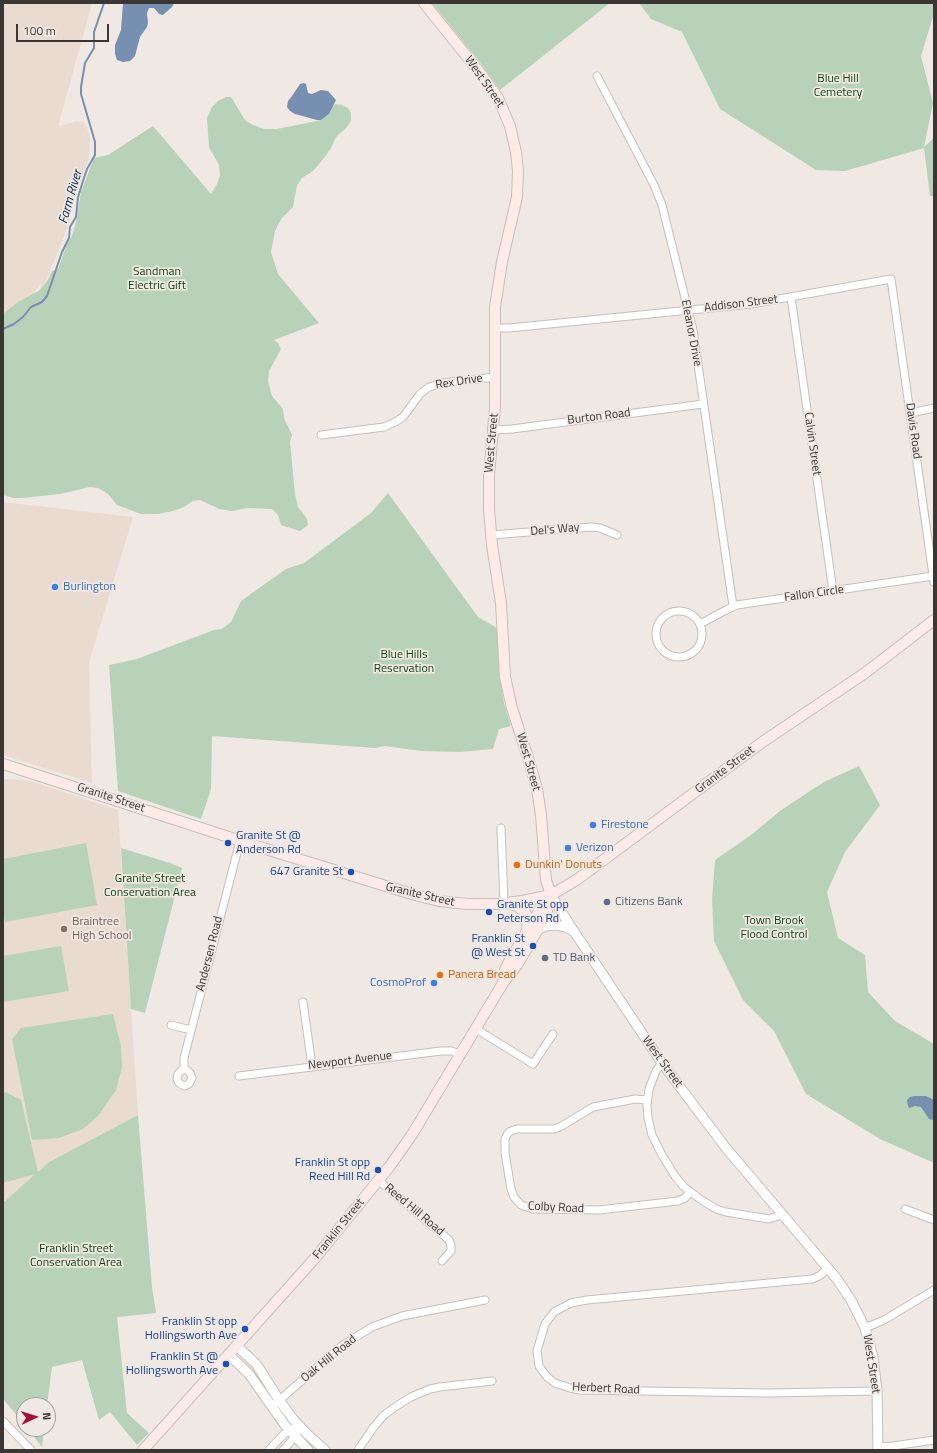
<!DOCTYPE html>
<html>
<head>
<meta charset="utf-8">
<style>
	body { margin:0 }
	#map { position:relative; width:937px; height:1453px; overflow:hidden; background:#f0e8e2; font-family:"Titillium Web",sans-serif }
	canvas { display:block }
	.frame { position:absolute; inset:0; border:4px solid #393633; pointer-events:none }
	.north { position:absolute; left:16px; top:1397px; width:40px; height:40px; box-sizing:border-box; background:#f0e8e2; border:1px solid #a7a19c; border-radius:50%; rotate:86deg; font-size:11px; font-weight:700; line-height:16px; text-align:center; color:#393633 }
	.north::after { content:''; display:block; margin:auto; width:14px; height:18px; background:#a70e3a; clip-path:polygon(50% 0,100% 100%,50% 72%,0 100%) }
	.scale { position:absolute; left:16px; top:24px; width:93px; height:18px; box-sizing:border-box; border:2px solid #393633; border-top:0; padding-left:5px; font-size:12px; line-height:14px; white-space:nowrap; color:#393633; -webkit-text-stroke:3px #f0e8e2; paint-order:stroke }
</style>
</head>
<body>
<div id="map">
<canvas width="937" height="1453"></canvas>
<div class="frame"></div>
<div class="north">N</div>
<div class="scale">100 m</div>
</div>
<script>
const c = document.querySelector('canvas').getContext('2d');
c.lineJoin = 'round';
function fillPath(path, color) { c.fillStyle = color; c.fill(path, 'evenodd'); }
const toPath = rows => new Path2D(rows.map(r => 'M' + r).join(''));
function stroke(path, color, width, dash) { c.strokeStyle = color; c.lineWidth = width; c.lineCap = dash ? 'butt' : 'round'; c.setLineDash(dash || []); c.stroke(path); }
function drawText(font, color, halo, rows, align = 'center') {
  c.font = font + ' "Titillium Web",sans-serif'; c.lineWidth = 3.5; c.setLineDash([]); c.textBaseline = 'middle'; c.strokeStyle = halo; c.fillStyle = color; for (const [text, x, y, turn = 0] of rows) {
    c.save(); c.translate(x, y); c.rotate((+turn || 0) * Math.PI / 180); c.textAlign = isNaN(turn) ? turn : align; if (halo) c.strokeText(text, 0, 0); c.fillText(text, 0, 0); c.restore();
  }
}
const built = toPath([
	[3,3,92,3,59,123,60,126,77,121,79,122,82,121,87,127,90,139,89,158,75,196,68,227,44,286,40,291,41,283,31,297,3,325],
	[3,502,133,517,89,662,92,783,3,755],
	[3,779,23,780,34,782,118,810,138,1115,49,1162,3,1203]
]);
const green = toPath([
	[432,3,610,3,500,90,482,65],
	[639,3,934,3,934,13,921,56,933,103,924,147,934,138,934,196,930,196,924,148,845,171,816,170,720,109,682,32,651,19],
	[226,97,231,97,245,120,253,125,264,129,277,129,321,120,329,114,331,108,335,104,342,105,348,108,351,113,351,121,346,128,336,137,331,148,324,158,313,171,302,178,297,185,293,207,281,219,275,231,271,252,278,274,319,323,274,340,278,343,281,349,269,371,268,381,272,396,283,409,284,418,292,435,290,442,295,494,298,507,307,519,308,525,300,531,281,525,278,515,272,509,248,508,232,511,219,509,200,500,193,501,184,507,173,511,158,514,141,514,117,505,108,494,98,488,90,487,60,494,23,498,14,498,3,495,4,313,18,302,40,290,47,281,52,271,58,269,67,244,72,236,76,222,81,192,94,158,108,155,153,126,211,194,217,184,220,175,219,165,209,147,207,118,212,107,218,101],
	[388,493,478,617,497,628,500,678,504,703,511,726,499,729,493,749,460,752,421,751,385,746,375,748,212,736,211,789,201,819,118,791,109,665,137,659,214,630,222,629,231,622,241,601,286,569,304,563,371,513],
	[859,766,880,805,845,852,827,892,838,938,865,955,868,992,895,1021,934,1044,934,1163,880,1139,806,1094,774,1031,743,1000,714,941,712,900,715,860,751,835,780,811,813,789,826,781],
	[86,843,97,905,5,922,3,911,3,859],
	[121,848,170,863,182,868,145,1013,131,1009],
	[61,946,69,991,3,1002,3,956],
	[113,1014,121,1046,122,1067,116,1090,98,1116,83,1129,59,1138,32,1140,12,1039,21,1028],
	[6,1092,21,1100,38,1172,49,1162,138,1115,152,1287,156,1313,117,1317,127,1413,149,1433,137,1445,110,1412,99,1420,82,1360,52,1367,47,1405,24,1405,24,1424,3,1399,3,1203,35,1174,3,1183,3,1093],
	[28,1429,44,1429,42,1447]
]);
const water = toPath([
	[123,3,174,3,172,7,163,15,159,14,154,8,149,8,147,13,148,23,147,27,140,37,135,56,130,61,123,62,117,60,115,54,115,45,121,30],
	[304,83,306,84,308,93,312,94,321,90,328,91,336,100,329,114,321,120,317,120,295,114,290,111,287,107,288,101,292,96,300,84],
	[914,1096,926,1096,934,1100,934,1120,929,1119,921,1107,915,1106,909,1108,908,1106,907,1100,910,1097]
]);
const stream = toPath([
	[3,329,14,324,23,317,31,307,42,302,47,296,62,252,69,238,70,227,76,217,78,197,83,181,87,169,95,155,95,142,81,94,81,87,85,63,94,48,94,32,104,3]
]);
const minor = toPath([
	[597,76,654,185,662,205,693,330,733,606],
	[791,297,833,591],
	[495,328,509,328,751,304,891,279,934,582],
	[911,413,934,408],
	[494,430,512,429,703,404],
	[321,435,384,427,395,422,403,417,420,394,429,387,443,383,495,377],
	[491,535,592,527,600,528,617,535],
	'656 634a23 23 0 1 1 46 0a23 23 0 1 1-46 0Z',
	[700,624,726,610,737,605,933,576],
	[501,828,504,903],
	[303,1002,312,1066],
	[171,1025,191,1030],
	[476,1029,533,1064,553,1034],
	[662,1063,656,1071,649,1089,647,1105,648,1118,652,1135,662,1155,675,1176,684,1187,700,1199,716,1209,726,1212,769,1219,781,1215],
	[184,1068,184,1058,240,841],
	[184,1068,190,1073,192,1078,189,1084,184,1086,179,1083,177,1079,178,1074,184,1068],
	[239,1076,441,1051,452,1051,461,1055],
	[647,1100,635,1099,593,1107,560,1127,554,1129,517,1129,511,1131,508,1133,505,1139,505,1153,511,1189,514,1197,521,1205,533,1209,599,1210,678,1201,685,1198,690,1192],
	[378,1180,449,1240,451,1245,451,1251,442,1261],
	[905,1209,934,1220],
	[828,1269,819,1276,812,1279,587,1300,571,1303,554,1312,545,1324,537,1351,539,1366,547,1377,555,1383,570,1388,580,1390,768,1393,877,1391],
	[865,1328,884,1320,934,1290],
	[276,1403,343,1345,372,1327,402,1316,485,1300],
	[3,1421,31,1450],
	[878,1447,893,1446,934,1440],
	[269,1450,284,1434,294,1428],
	[283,1450,295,1437,300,1427],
	[358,1450,373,1428,383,1416,395,1407,411,1397,430,1389,440,1387,492,1381]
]);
const tertiary = toPath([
	[551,895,571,927,662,1063,726,1148,837,1279,851,1300,865,1328,873,1357,877,1391,878,1450],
	[537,930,546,926,555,925,566,927,573,931],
	[237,1346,257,1365,279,1400,293,1419,307,1434,325,1450],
	[229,1355,249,1374,285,1425,308,1450]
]);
const secondary = toPath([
	[424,3,481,74,498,98,510,126,516,152,518,171,517,197,502,262,495,307,495,407,489,475,489,509,492,545,501,603,505,677,512,708,530,764,537,789,541,815,546,880,551,895],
	[3,764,269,850,415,895,439,901,467,904,499,904,522,901,551,895,578,879,761,743,865,673,934,620],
	[508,903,517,906,525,912,528,919,527,930],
	[503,982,505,970,510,960,539,911,548,898],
	[143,1450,316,1257,390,1166,413,1133,503,983,517,965,541,924,547,911,551,895]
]);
const markers = [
	[55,587,4,"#3f7fe0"],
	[593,825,4,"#3f7fe0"],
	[228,843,4,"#1a4fb4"],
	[568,848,4,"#3f7fe0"],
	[517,865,4,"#e8710a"],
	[351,872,4,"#1a4fb4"],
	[607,902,4,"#5c6f8a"],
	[489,912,4,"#1a4fb4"],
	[64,929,4,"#8d6e63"],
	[533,946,4,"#1a4fb4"],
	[545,958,4,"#5c6f8a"],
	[440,975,4,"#e8710a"],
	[434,983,4,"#3f7fe0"],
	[378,1170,4,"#1a4fb4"],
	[245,1329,4,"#1a4fb4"],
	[226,1364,4,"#1a4fb4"]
];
const parkNames = [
	["Blue Hill",838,79],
	["Cemetery",838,93],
	["Sandman",157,272],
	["Electric Gift",157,286],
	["Blue Hills",404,655],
	["Reservation",404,669],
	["Granite Street",150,879],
	["Conservation Area",150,893],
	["Town Brook",774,921],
	["Flood Control",774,935],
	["Franklin Street",76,1249],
	["Conservation Area",76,1263]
];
const streetNames = [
	["West Street",484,82,55],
	["Addison Street",741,304,-7],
	["Eleanor Drive",691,333,79],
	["Rex Drive",459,382,-9],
	["Burton Road",599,417,-7],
	["Davis Road",913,431,82],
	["West Street",492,443,-85],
	["Calvin Street",812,444,82],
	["Del's Way",555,530,-5],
	["Fallon Circle",814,594,-8],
	["West Street",528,762,74],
	["Granite Street",725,770,-37],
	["Granite Street",111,798,18],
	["Granite Street",420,895,13],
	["Andersen Road",210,954,-76],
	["Newport Avenue",350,1061,-7],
	["West Street",662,1062,54],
	["Colby Road",556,1208,3],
	["Reed Hill Road",414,1210,40],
	["Franklin Street",339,1229,-51],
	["Oak Hill Road",329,1359,-39],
	["West Street",871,1364,81],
	["Herbert Road",606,1389,3]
];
const shopNames = [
	["Burlington",63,587],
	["Firestone",601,825],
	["Verizon",576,848],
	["CosmoProf",426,983,"right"]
];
const transitNames = [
	["Granite St @",236,836,"left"],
	["Anderson Rd",236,850,"left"],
	["647 Granite St",343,872],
	["Granite St opp",497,905,"left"],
	["Peterson Rd",497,919,"left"],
	["Franklin St",525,939],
	["@ West St",525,953],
	["Franklin St opp",370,1163],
	["Reed Hill Rd",370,1177],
	["Franklin St opp",237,1322],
	["Hollingsworth Ave",237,1336],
	["Franklin St @",218,1357],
	["Hollingsworth Ave",218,1371]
];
const foodNames = [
	["Dunkin' Donuts",525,865],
	["Panera Bread",448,975]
];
const serviceNames = [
	["Citizens Bank",615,902],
	["TD Bank",553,958]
];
const educationNames = [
	["Braintree",72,922],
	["High School",72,936]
];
const waterNames = [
	["Farm River",71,197,-74]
];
fillPath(built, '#eadbd1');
fillPath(green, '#b8d2b9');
fillPath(water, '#7790b2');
stroke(stream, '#7790b2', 2);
stroke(minor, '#c6bfb9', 9);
stroke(tertiary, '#c6bfb9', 11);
stroke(secondary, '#c6bfb9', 12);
stroke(minor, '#fff', 7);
stroke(tertiary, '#fff', 9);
stroke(secondary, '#feebe8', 10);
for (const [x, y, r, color] of markers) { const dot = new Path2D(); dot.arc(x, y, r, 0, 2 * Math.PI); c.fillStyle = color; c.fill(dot); stroke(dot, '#f0e8e2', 1.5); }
drawText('12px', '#0e4217', '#f0e8e2', parkNames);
drawText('12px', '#393633', '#f0e8e2', streetNames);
drawText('12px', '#366cbe', '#f0e8e2', shopNames, 'left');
drawText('12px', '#164399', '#f0e8e2', transitNames, 'right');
drawText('12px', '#c56008', '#f0e8e2', foodNames, 'left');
drawText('12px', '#4e5e75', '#f0e8e2', serviceNames, 'left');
drawText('12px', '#785e54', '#f0e8e2', educationNames, 'left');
drawText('italic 13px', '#062955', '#f0e8e2', waterNames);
</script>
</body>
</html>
